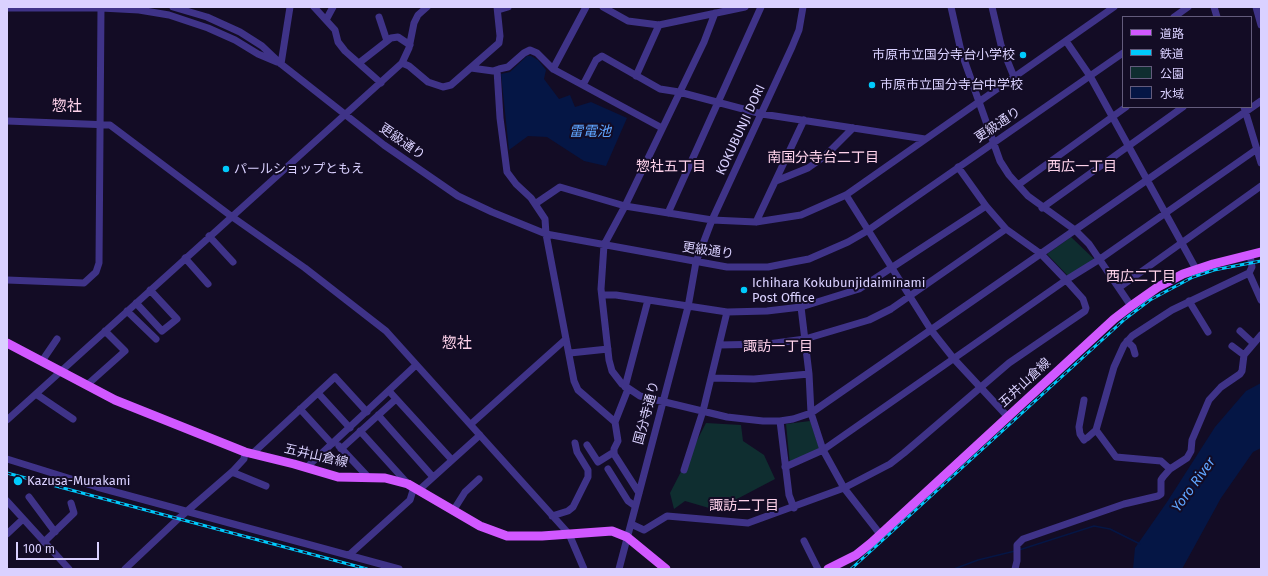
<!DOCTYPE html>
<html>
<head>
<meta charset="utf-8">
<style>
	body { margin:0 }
	#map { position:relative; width:1268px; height:576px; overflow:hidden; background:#130c25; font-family:"Fira Sans","Noto Sans JP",sans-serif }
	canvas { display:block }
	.frame { position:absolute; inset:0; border:8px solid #dad1ff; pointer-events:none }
	.legend { position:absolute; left:1122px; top:16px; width:130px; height:92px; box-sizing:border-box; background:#130c25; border:1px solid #635b7c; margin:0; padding:5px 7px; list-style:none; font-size:12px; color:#dad1ff }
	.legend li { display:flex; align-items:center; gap:8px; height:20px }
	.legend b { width:20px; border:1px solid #635b7c }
	.scale { position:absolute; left:16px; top:542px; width:83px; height:18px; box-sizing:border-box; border:2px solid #dad1ff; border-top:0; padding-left:5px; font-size:12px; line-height:14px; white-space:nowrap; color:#dad1ff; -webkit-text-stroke:3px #130c25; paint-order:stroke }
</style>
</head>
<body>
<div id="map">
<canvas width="1268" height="576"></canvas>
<div class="frame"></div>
<ul class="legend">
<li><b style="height:5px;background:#d158ff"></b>道路</li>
<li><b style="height:5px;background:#00cafc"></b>鉄道</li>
<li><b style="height:11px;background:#0f2e30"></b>公園</li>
<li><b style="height:11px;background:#051645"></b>水域</li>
</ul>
<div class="scale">100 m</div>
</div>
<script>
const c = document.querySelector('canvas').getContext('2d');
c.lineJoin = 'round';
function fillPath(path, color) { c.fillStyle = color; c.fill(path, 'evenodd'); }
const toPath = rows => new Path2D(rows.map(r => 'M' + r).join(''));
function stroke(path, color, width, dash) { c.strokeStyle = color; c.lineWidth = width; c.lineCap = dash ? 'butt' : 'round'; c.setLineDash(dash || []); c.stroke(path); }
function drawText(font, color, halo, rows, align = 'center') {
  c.font = font + ' "Fira Sans","Noto Sans JP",sans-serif'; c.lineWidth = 4; c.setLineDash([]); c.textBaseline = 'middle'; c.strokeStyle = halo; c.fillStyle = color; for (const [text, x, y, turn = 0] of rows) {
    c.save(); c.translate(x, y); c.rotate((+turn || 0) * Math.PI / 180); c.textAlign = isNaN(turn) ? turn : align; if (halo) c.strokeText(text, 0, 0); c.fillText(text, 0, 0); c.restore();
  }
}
const green = toPath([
	[1071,237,1094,259,1069,277,1047,254],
	[810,421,820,450,790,465,786,424],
	[706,423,741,425,743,441,764,455,775,479,716,510,685,501,674,509,670,493]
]);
const water = toPath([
	[527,56,531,56,538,60,546,70,544,79,559,99,570,95,575,107,591,102,627,118,606,166,584,161,547,137,528,136,509,150,501,74,510,72],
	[1261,383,1261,448,1253,452,1221,498,1182,569,1133,569,1135,548,1167,502,1215,427,1246,391]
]);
const stream = toPath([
	[1019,550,1094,526,1110,529,1140,544],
	[954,569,978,560,1015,551]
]);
const minor = toPath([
	[173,7,207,17,240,32,262,46,281,64,384,145,458,196,492,212,546,234,727,267,768,267,793,262,809,259,848,242,867,231,1123,53],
	[314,7,335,30,338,42,345,51,381,83],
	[586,7,553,69,662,128],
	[603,7,628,21,659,25,745,7],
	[951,7,961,51,1000,161,1009,175,1028,196,1075,230,1089,244,1131,306],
	[992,7,1001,45,1014,77],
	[1214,7,1217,17],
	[1256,7,1261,25],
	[7,8,101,8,139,10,169,15,208,28,235,40,258,54,277,62],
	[498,10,508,7],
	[715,13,704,42,625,206,604,245,601,289,609,360,612,371,622,384,640,396,727,417,763,421,780,421,793,419,811,413,1261,101],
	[379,17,387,41],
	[1174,17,1188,7],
	[326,20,333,7],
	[1066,41,1090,76,1196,269],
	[359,63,391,38,398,37,410,45],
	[402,63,409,66,428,82,443,87,451,85,499,43,500,36,497,7],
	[281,64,290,7],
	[471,68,493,71,499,69,508,67,524,53,530,50,537,53,553,69],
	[497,70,500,118,507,172,516,184,531,198,545,219,546,234,574,381,578,390,615,422,618,441,614,449,614,454,639,493],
	[636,76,659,25],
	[583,85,596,60,602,56,660,89,679,92,762,114,925,139],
	[1244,107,1261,163],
	[7,121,110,125,231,216,305,268,386,331,569,534,584,569],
	[776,181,808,168,825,156,853,128],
	[1018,185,1126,107],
	[846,195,931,330,954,359,1008,417],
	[535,204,560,187,625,206,712,220,756,222,801,215,846,195,1114,7],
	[1042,208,1183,107],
	[668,213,761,7],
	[756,222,804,120],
	[209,236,233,262],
	[1250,255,1252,267,1249,273,1261,300],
	[185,258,208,284],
	[7,280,84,283,96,272,99,263,101,7],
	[1120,287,1261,186],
	[602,295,616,295,727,312,767,311,801,307,859,289,986,206],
	[1189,301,1208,332],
	[136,303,162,331,177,319,150,290],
	[801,307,809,374,811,413,823,450,844,488,880,534],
	[127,311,156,339],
	[1240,331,1253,343],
	[1127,341,1133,347,1135,354],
	[719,345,768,344,805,339,869,320,891,309,1006,229],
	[1232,346,1244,355],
	[570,353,608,349],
	[42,361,57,339],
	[711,378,754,379,809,374],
	[87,385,125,351,105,331],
	[625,387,648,300],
	[389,391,452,460],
	[318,393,350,428],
	[36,394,73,419],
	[1084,400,1079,427,1080,434,1084,440],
	[300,409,332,444],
	[378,415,433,477],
	[7,420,402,63,409,48,414,23,418,15,427,7],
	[780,421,789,495,794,508],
	[615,422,628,389],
	[471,424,566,339],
	[1096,430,1116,457,1161,461,1170,469],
	[360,431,408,484],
	[1087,438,1096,430,1114,367,1124,345,1132,336,1172,310,1249,273],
	[587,445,598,462,614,452],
	[339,446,369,478],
	[341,449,396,399],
	[252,454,335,377,367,412],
	[7,459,97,487,399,569],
	[307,467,416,365],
	[785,467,823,450,1066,280,1100,259,1257,149],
	[608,469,628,501,635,506],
	[684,470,703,411,727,312],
	[232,472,266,486],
	[419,490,480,435],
	[29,497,55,532],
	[7,501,69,569],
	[453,511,465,492,479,479],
	[552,516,568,511,573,507,588,477,588,470,577,452,575,443],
	[631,524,644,530,667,516,748,523,844,488,890,464,904,453,1009,363,1085,311,1086,308,1083,299,1066,280,1041,254,1006,229,986,206,958,167],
	[7,534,23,519],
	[804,541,818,569],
	[44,542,74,513,71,503],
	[349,555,410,500,414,487],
	[125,569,178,519,232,472,244,459,245,452],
	[619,569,688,307,696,262,712,220,792,47,799,30,803,7],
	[1015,569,1017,561,1017,545,1023,539,1124,504,1158,496,1161,494,1161,480,1163,477,1170,469,1187,458,1191,451,1192,440,1209,400,1221,387,1240,374,1242,371,1244,355,1261,335]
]);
const major = toPath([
	[7,343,115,400,245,452,294,464,338,477,385,478,408,484,480,526,507,536,542,536,612,531,627,537,666,569],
	[828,569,856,555,871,543,1114,319,1131,306,1158,287,1183,274,1213,264,1261,252]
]);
const rail = toPath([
	[7,473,367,569],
	[851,569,1125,319,1150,300,1193,277,1214,270,1261,261]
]);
const markers = [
	[1023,55,4,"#00cafc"],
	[872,85,4,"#00cafc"],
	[226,169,4,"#00cafc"],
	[744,290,4,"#00cafc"],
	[18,481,5,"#00cafc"]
];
const poiNames = [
	["市原市立国分寺台小学校",1015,55,"right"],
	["市原市立国分寺台中学校",880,85],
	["パールショップともえ",234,169],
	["Ichihara Kokubunjidaiminami",752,283],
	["Post Office",752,298],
	["Kazusa-Murakami",27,481]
];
const streetNames = [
	["更級通り",998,125,-34],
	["KOKUBUNJI DORI",741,130,-65],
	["更級通り",402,142,35],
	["更級通り",708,251,8],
	["五井山倉線",1025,383,-43],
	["国分寺通り",647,413,-75],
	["五井山倉線",316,456,13]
];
const waterNames = [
	["雷電池",590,132],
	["Yoro River",1194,485,-54]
];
const neighbourhoodNames = [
	["南国分寺台二丁目",823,158],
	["惣社五丁目",671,167],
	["西広一丁目",1082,167],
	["西広二丁目",1141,277],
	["諏訪一丁目",778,347],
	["諏訪二丁目",744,506]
];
const quarterNames = [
	["惣社",67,107],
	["惣社",457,344]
];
fillPath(green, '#0f2e30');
fillPath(water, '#051645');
stroke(stream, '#051645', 1.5);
stroke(minor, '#3f3388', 7);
stroke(major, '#d158ff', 9);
stroke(rail, '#00cafc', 3);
stroke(rail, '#130c25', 1.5, [4.5]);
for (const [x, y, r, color] of markers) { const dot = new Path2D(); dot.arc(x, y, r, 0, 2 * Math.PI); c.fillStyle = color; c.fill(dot); stroke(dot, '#130c25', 1.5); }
drawText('13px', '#dad1ff', '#130c25', poiNames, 'left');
drawText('13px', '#dad1ff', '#130c25', streetNames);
drawText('italic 14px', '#5fa5ff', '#130c25', waterNames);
drawText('14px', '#ffd3eb', '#130c25', neighbourhoodNames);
drawText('15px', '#ffd3eb', '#130c25', quarterNames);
</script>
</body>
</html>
